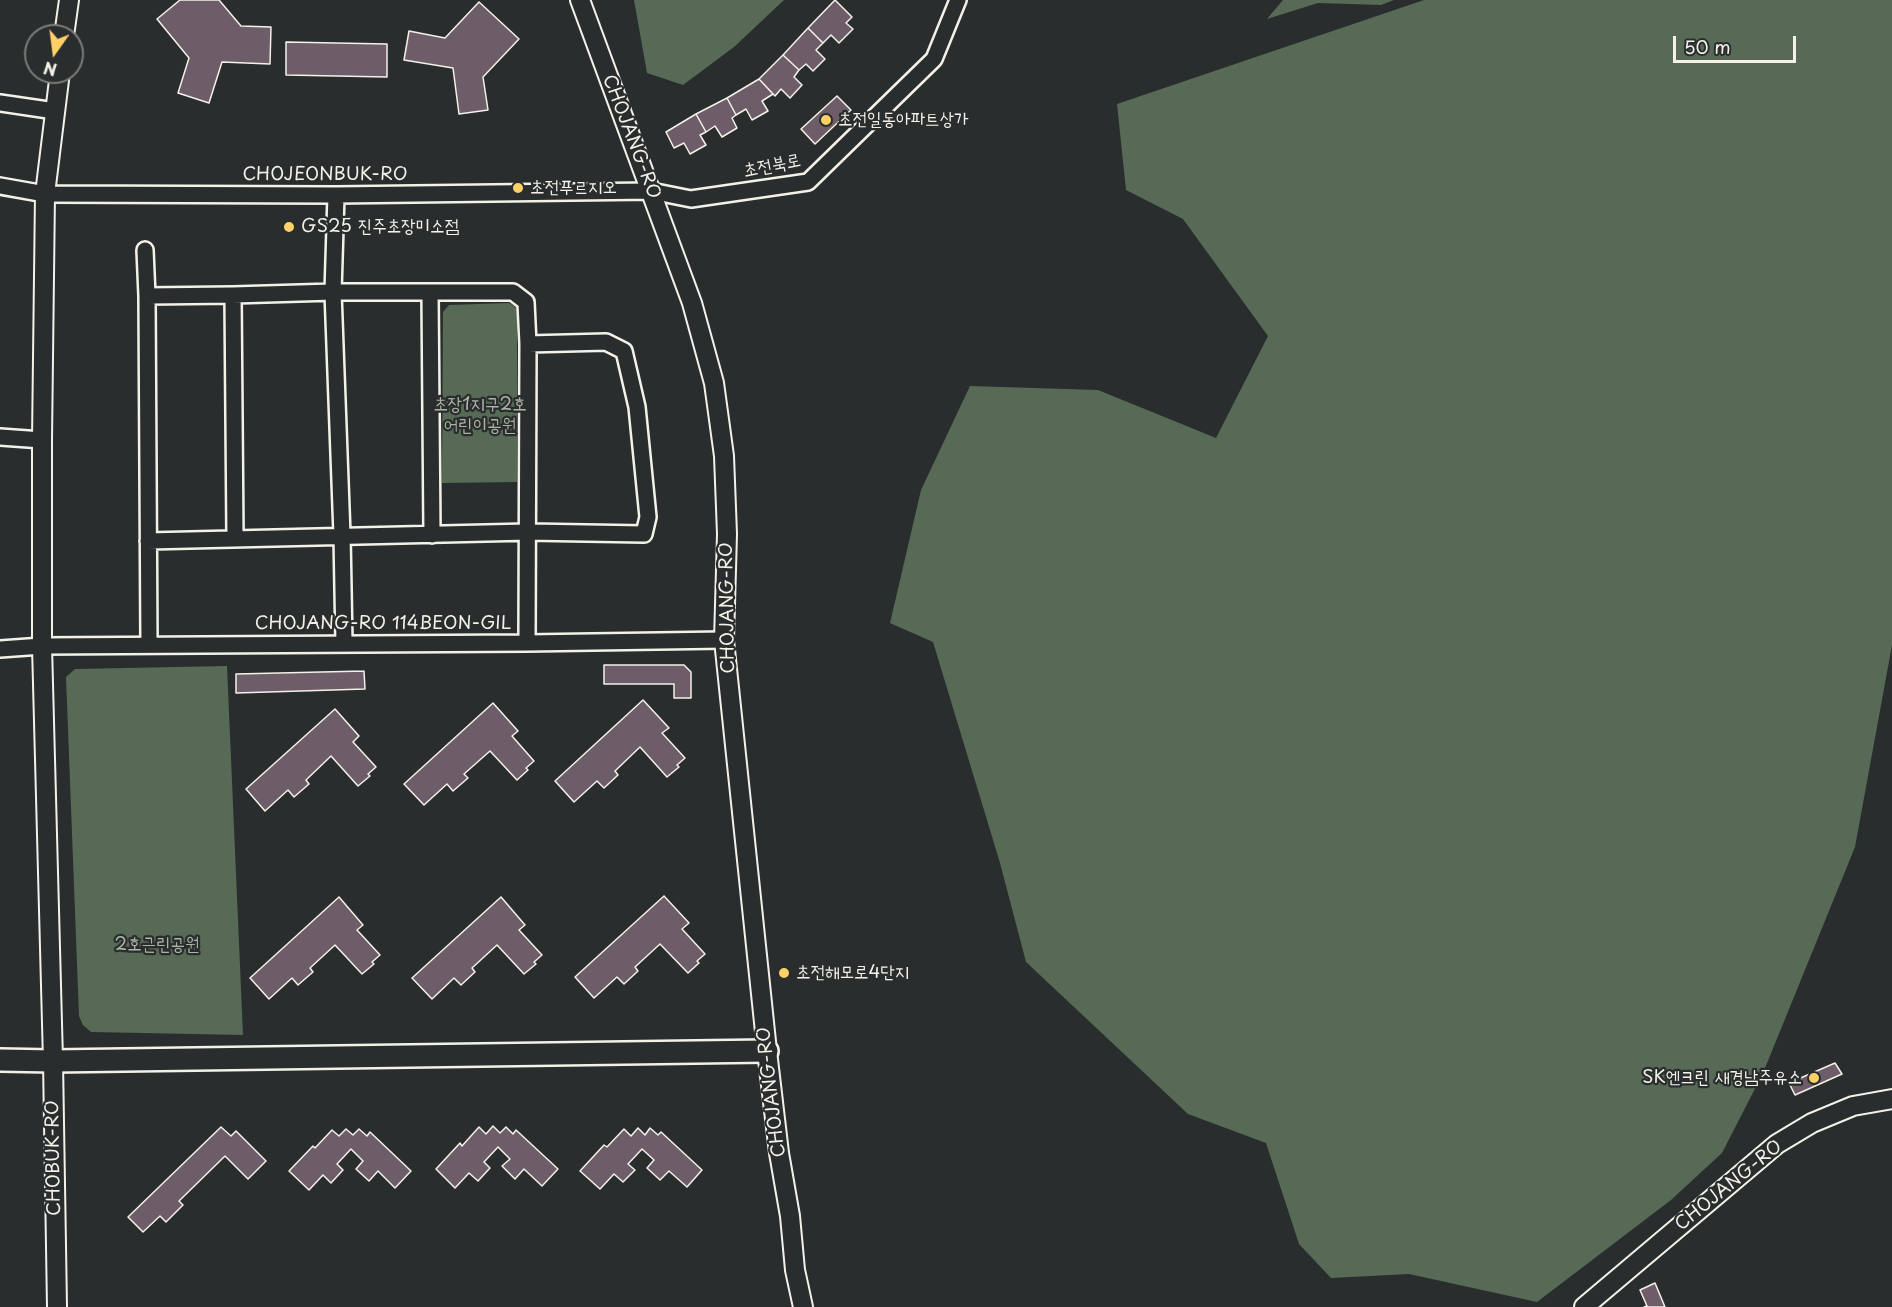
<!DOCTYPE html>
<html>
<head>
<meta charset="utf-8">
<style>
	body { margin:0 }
	#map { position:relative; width:1892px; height:1307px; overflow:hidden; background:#2a2d2e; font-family:"Playpen Sans",sans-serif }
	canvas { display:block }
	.north { position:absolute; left:24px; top:24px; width:60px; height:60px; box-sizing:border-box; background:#2a2d2e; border:2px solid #7b7b78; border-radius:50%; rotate:194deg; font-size:16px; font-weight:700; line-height:24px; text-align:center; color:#f4f1e8 }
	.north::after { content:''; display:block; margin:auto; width:21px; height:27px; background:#ffd166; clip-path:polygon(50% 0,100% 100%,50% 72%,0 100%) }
	.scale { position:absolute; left:1673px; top:36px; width:123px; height:27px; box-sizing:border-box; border:3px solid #f4f1e8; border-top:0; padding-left:8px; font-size:18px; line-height:21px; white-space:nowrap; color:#f4f1e8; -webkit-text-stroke:4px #2a2d2e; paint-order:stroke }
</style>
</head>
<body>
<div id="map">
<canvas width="1892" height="1307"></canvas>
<div class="north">N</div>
<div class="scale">50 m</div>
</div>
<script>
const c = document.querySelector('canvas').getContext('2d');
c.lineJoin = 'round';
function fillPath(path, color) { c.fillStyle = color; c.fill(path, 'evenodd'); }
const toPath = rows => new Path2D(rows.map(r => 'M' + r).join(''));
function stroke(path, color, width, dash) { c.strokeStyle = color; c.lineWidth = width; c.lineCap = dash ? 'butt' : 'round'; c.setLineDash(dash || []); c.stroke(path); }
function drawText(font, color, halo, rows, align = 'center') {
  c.font = font + ' "Playpen Sans","Poor Story",sans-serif'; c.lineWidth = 4.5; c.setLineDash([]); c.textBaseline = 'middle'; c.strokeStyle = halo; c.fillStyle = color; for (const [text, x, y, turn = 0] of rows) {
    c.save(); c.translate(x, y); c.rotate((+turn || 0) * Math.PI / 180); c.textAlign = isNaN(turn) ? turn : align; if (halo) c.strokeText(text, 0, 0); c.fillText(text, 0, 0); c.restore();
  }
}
const green = toPath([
	[634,0,784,0,734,47,683,85,647,73],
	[1283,0,1394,0,1381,5,1318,3,1267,19],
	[1424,0,1892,0,1892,645,1855,847,1763,1073,1722,1153,1671,1200,1537,1302,1409,1274,1331,1278,1299,1244,1266,1143,1188,1114,1026,962,1000,863,933,642,890,623,921,490,970,386,1098,390,1216,438,1268,336,1183,219,1126,190,1117,104],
	[509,303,517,308,517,482,442,483,443,312,449,305],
	[227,666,243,1035,91,1032,83,1025,79,1016,66,677,75,669]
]);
const building = toPath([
	[180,0,219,0,241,26,271,27,270,64,222,62,209,103,178,93,189,58,157,19,180,0],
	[835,0,852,17,846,23,853,29,839,43,831,35,823,43,808,28,835,0],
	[479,2,519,39,483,77,488,110,459,114,453,68,404,60,409,31,445,38,479,2],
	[808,28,823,43,816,50,825,59,813,71,806,64,799,70,783,55,808,28],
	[286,42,387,44,387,77,286,75,286,42],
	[783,55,799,70,794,77,802,85,790,98,781,89,775,96,759,79,783,55],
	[759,79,773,94,762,101,768,111,752,120,746,109,736,115,727,98,759,79],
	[837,96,851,110,815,144,801,129,837,96],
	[727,98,736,115,732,118,737,128,722,137,715,126,706,132,696,114,727,98],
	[696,114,706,132,700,135,706,145,690,154,684,143,674,148,666,132,696,114],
	[604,665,684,665,691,672,691,698,674,698,674,684,604,684,604,665],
	[364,671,365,689,236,693,236,674,364,671],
	[643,700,669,728,662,733,685,758,677,765,679,767,667,777,640,747,615,771,618,775,604,788,597,781,574,802,555,781,643,700],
	[493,703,518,731,512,736,534,761,526,768,528,770,517,780,490,751,464,774,468,778,453,791,447,784,424,805,404,784,493,703],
	[335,709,359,736,353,742,376,767,368,774,370,776,358,786,331,756,306,780,309,784,294,797,288,790,265,811,246,789,335,709],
	[664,896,689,923,682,929,705,954,697,961,699,963,688,973,660,944,635,967,638,971,624,984,617,977,594,998,575,977,664,896],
	[339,897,363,925,357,930,380,955,372,962,374,964,362,974,335,945,310,968,313,972,298,985,292,978,269,999,250,978,339,897],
	[501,897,525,925,519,930,542,955,534,962,536,964,524,974,497,945,472,968,475,972,461,985,454,978,432,999,412,978,501,897],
	[1835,1063,1842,1074,1795,1095,1789,1083,1835,1063],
	[493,1126,500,1133,506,1127,513,1134,516,1130,558,1169,542,1186,524,1169,515,1179,502,1166,510,1159,498,1147,484,1162,490,1168,478,1181,469,1173,455,1188,436,1169,460,1143,462,1146,479,1127,486,1134,493,1126],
	[221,1127,231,1136,236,1131,266,1161,248,1179,225,1156,179,1201,183,1205,166,1222,160,1216,143,1232,128,1217,221,1127],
	[638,1128,645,1135,650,1128,658,1135,661,1132,702,1170,687,1187,669,1171,660,1180,647,1168,654,1160,642,1149,628,1164,635,1170,623,1182,614,1174,600,1189,580,1171,604,1145,607,1147,624,1129,631,1136,638,1128],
	[346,1129,353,1135,359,1129,367,1136,370,1132,411,1171,395,1188,378,1171,369,1181,356,1169,363,1161,351,1149,337,1164,343,1170,331,1183,323,1175,309,1190,289,1171,313,1146,315,1148,332,1130,339,1136,346,1129],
	[1655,1283,1665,1307,1644,1307,1647,1306,1640,1290,1655,1283]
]);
const minor = toPath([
	[0,103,55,111],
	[0,186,45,194,336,195,651,191,691,199,808,182,934,59,958,0],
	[336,195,333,292,342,535,344,643],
	[145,250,147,296,149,645],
	[430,292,432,535],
	[233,295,235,538],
	[147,296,233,295,333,292,513,292,526,302,528,344,527,643],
	[0,437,42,440],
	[148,541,528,532,644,534,648,517,637,407,624,351,606,342,528,344],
	[0,649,42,646,527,643,724,640]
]);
const tertiary = toPath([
	[580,0,692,303,714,383,724,456,727,534,724,640,767,1051,779,1153,790,1216,795,1270,803,1307],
	[64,36,69,0],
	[57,1307,53,1061,42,646,42,440,45,194,60,72],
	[1584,1307,1777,1144,1812,1123,1853,1106,1892,1099]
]);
const secondary = toPath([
	[0,1060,53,1061,767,1051]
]);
const markers = [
	[826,120,6,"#ffd166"],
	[518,188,6,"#ffd166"],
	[289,227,6,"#ffd166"],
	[784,973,6,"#ffd166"],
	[1814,1078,6,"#ffd166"]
];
const poiNames = [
	["초전일동아파트상가",838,120],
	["초전푸르지오",530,188],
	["GS25 진주초장미소점",301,227],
	["초전해모로4단지",796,973],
	["SK엔크린 새경남주유소",1802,1078,"right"]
];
const streetNames = [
	["CHOJANG-RO",631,137,69],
	["초전북로",772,166,-11],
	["CHOJEONBUK-RO",325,175],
	["CHOJANG-RO",728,608,-91],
	["CHOJANG-RO 114BEON-GIL",383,624],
	["CHOJANG-RO",772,1092,-97],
	["CHOBUK-RO",54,1158,-91],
	["CHOJANG-RO",1729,1186,-39]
];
const parkNames = [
	["초장1지구2호",480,405],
	["어린이공원",480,426],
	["2호근린공원",157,945]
];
fillPath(green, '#566a55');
fillPath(building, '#6d5d68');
stroke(building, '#f4f1e8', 1.5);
stroke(minor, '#f4f1e8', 20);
stroke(tertiary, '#f4f1e8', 22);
stroke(secondary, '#f4f1e8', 26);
stroke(minor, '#2a2d2e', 15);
stroke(tertiary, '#2a2d2e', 18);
stroke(secondary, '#2a2d2e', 21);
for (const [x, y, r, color] of markers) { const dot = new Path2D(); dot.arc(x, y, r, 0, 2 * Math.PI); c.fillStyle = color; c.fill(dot); stroke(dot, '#2a2d2e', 2); }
drawText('18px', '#f4f1e8', '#2a2d2e', poiNames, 'left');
drawText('18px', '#f4f1e8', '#2a2d2e', streetNames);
drawText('18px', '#adb4a6', '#2a2d2e', parkNames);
</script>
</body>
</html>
